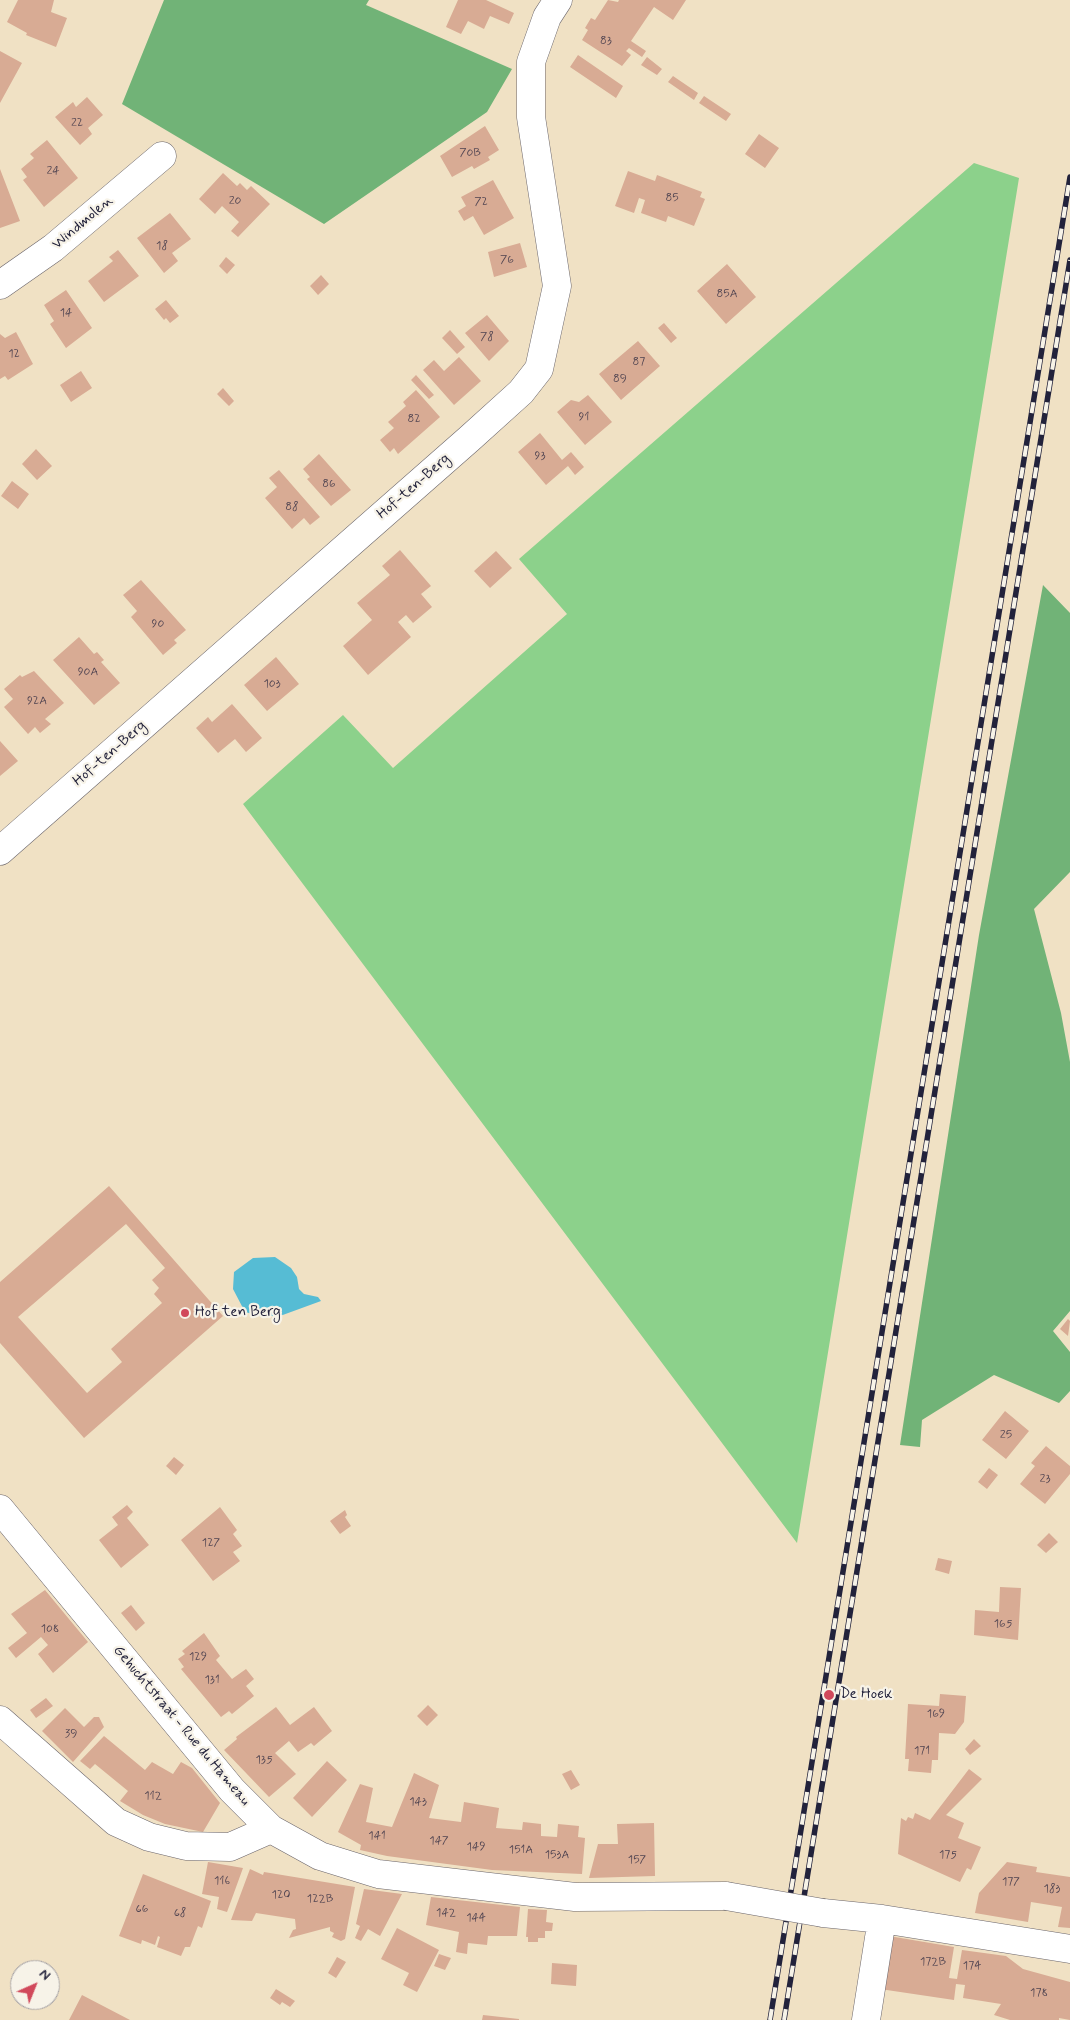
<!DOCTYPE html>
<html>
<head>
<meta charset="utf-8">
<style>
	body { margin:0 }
	#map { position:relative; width:1070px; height:2020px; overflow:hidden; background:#f0e1c4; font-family:Mynerve,sans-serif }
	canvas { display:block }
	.north { position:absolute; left:10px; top:1960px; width:50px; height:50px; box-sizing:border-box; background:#f7f3e8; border:1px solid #a29fa3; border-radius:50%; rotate:44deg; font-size:14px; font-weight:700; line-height:20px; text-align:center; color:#22223b }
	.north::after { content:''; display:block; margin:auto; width:18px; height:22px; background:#d1495b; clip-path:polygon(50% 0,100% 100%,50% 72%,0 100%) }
</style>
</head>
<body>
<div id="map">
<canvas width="1070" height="2020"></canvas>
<div class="north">N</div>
</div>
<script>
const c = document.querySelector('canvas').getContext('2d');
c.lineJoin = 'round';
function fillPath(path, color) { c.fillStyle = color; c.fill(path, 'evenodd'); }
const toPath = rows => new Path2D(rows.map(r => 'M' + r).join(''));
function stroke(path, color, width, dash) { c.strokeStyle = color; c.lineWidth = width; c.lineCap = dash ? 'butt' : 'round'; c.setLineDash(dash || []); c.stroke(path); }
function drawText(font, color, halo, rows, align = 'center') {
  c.font = font + ' Mynerve,sans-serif'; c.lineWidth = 4.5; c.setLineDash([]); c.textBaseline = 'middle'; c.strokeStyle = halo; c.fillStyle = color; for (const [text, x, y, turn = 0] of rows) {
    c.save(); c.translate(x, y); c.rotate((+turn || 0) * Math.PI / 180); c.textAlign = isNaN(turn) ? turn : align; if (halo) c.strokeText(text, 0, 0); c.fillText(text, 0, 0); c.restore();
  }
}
const green = toPath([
	[974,163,1019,178,797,1543,243,804,343,715,393,768,567,614,519,559]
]);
const forest = toPath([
	[164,0,369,0,366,5,512,69,487,112,324,224,122,104],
	[1043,585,1070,613,1070,872,1034,909,1061,1013,1070,1062,1070,1311,1053,1331,1070,1352,1070,1391,1059,1403,994,1375,922,1420,920,1447,900,1445,979,935]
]);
const water = toPath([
	[275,1257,291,1268,297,1277,299,1289,304,1294,318,1297,321,1301,280,1316,260,1316,245,1312,233,1289,234,1272,253,1258]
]);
const building = toPath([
	[18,0,54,0,51,12,67,18,56,47,26,35,27,33,7,22],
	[458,0,486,0,514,13,509,24,490,16,484,29,468,21,461,34,446,27],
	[608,0,618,2,619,0,686,0,673,20,654,7,631,41,646,51,642,57,629,48,626,51,631,55,622,66,582,40,588,30,585,28,591,18,595,20],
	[0,51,22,63,0,103],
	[578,55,623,86,616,98,570,67],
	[647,57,662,69,657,75,641,65],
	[673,76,698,93,694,100,668,82],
	[704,96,731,114,726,121,699,103],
	[87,97,103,115,88,128,92,134,80,145,55,117,73,102,76,107],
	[485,126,499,150,488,157,490,160,474,169,472,166,452,177,440,156],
	[759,134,779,148,765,168,745,154],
	[47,140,78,178,44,207,23,180,27,177,21,169,34,158,30,154],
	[0,169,20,221,0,228],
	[628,171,655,181,657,175,702,192,700,197,705,199,694,226,668,216,666,222,641,213,645,200,639,198,634,213,615,206],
	[223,173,237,186,240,183,247,190,251,186,270,204,238,237,231,231,239,222,222,206,215,214,199,199],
	[493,180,514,218,484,235,473,216,464,221,458,211,466,206,461,197],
	[170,213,191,239,172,253,178,261,164,273,137,238],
	[520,243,527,267,494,277,488,252],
	[118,250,139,276,104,302,88,281,113,261,109,257],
	[226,257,235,265,227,274,219,266],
	[727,264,756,297,726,324,697,291],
	[321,275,329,284,318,295,310,286],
	[66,290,92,328,66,348,50,324,54,321,44,305],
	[166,300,179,316,170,323,166,318,164,320,155,309],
	[487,315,509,341,489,361,465,333],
	[664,323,677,338,671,343,658,328],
	[450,330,465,347,457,354,442,338],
	[16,332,33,364,8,380,5,376,0,379,0,334,5,338],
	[638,341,660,366,621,400,599,374],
	[459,357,481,381,454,405,423,370,434,360,444,371],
	[81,371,92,388,71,402,60,385],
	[416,375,434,395,429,399,411,380],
	[223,388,234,401,229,406,217,394],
	[416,390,440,417,398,454,394,448,390,452,380,440,394,428,388,422,406,406,403,402],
	[588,395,612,422,585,445,557,412,571,400,579,402],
	[540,433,562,460,571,452,584,467,575,475,568,466,546,485,518,452],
	[36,449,52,466,37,480,22,464],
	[319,454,351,490,331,506,307,479,310,477,303,469],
	[279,470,320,517,310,525,304,518,292,529,265,498,277,487,269,478],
	[12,481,29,494,18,509,1,496],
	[400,550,431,586,421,594,432,607,413,623,406,615,398,622,411,637,368,675,343,646,372,620,357,603,390,575,382,566],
	[496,551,512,568,490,588,474,571],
	[141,580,186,630,174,640,177,643,163,655,131,617,137,611,123,595],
	[79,637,94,654,97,652,104,660,101,662,120,683,94,705,53,660],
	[276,657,299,684,267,711,244,685],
	[34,671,64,703,45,719,51,724,40,733,35,727,28,734,4,707,13,699,4,689,20,675,22,677],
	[232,704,262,738,246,752,235,739,218,753,196,728,208,717,212,722],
	[0,741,18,761,0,776],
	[109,1186,223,1316,84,1438,0,1343,0,1282],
	[126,1224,165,1268,152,1280,159,1288,154,1294,162,1303,111,1349,122,1362,87,1393,18,1317],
	[1068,1319,1070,1321,1068,1336,1060,1329],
	[1005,1411,1029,1431,1006,1459,982,1440],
	[1046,1446,1070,1466,1070,1474,1045,1504,1020,1484,1035,1466,1031,1463],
	[174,1457,184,1465,176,1475,166,1466],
	[989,1468,998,1475,987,1489,978,1482],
	[127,1505,133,1512,127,1518,149,1545,121,1568,99,1540,118,1525,112,1517],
	[220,1507,237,1530,233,1534,242,1546,233,1552,240,1561,213,1581,181,1540],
	[345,1510,347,1515,345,1517,351,1526,340,1534,330,1521],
	[1049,1533,1058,1542,1046,1553,1037,1545],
	[938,1558,952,1561,949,1574,935,1570],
	[1000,1587,1021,1588,1018,1640,974,1635,975,1610,999,1612],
	[45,1590,88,1642,53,1673,38,1654,48,1645,41,1637,16,1658,8,1648,27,1633,11,1614],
	[131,1605,145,1623,136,1631,121,1613],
	[204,1633,220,1656,216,1660,232,1679,246,1669,254,1679,246,1686,254,1696,232,1714,229,1711,221,1717,181,1669,184,1667,178,1659,185,1654,182,1651],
	[940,1694,966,1696,964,1722,955,1734,939,1733,938,1760,932,1760,931,1773,908,1771,909,1759,905,1759,908,1704,939,1706],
	[46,1698,53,1706,36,1718,30,1710],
	[428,1705,438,1715,427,1726,417,1716],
	[276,1707,290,1725,314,1707,332,1731,314,1746,311,1743,298,1752,289,1741,275,1753,296,1774,269,1797,224,1750,237,1739,236,1737],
	[65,1708,84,1727,94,1717,99,1717,104,1727,73,1762,42,1731],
	[104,1736,145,1770,152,1762,173,1774,181,1762,192,1768,220,1803,203,1832,165,1824,143,1815,120,1801,128,1791,95,1764,90,1769,80,1761],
	[974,1739,981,1746,970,1755,965,1749],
	[327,1761,347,1780,312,1817,293,1798],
	[969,1769,982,1779,946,1815,964,1823,958,1838,981,1847,971,1870,967,1868,960,1882,898,1854,901,1818,906,1821,908,1817,913,1819,915,1813,930,1820],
	[571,1770,580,1785,571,1790,562,1774],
	[414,1773,439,1785,429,1818,461,1822,464,1802,499,1808,496,1828,522,1830,523,1822,541,1824,541,1836,557,1837,558,1824,579,1826,578,1837,585,1838,582,1874,492,1870,387,1856,360,1850,361,1845,338,1832,360,1784,373,1788,366,1822,392,1827],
	[654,1823,655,1876,589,1878,598,1844,618,1844,617,1824],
	[208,1862,243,1868,227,1912,217,1909,219,1897,202,1894],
	[1007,1862,1037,1867,1036,1872,1070,1877,1070,1928,1058,1927,1062,1907,1031,1902,1028,1922,975,1913,979,1893],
	[250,1869,263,1875,264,1872,355,1887,345,1939,341,1941,332,1937,334,1933,330,1931,330,1927,289,1938,293,1930,296,1929,295,1919,256,1913,252,1921,231,1920],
	[143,1874,211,1901,202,1928,198,1926,190,1947,185,1947,181,1956,157,1947,160,1937,158,1936,155,1945,142,1940,141,1944,119,1936],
	[364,1889,402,1894,380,1936,368,1929,361,1941,355,1938,360,1926,356,1924],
	[431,1897,520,1907,517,1936,488,1936,487,1945,468,1943,467,1954,456,1952,459,1932,426,1925],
	[528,1909,547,1910,546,1922,553,1923,552,1931,545,1931,545,1938,538,1938,538,1942,528,1942,528,1937,526,1937],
	[397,1928,439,1950,417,1992,403,1985,409,1973,381,1959],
	[889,1936,954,1947,949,1978,957,1979,962,1950,1006,1956,1023,1969,1070,1982,1070,2020,1059,2018,1059,2020,1010,2020,994,2015,1001,2004,963,1998,965,1985,956,1984,954,2000,880,1989],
	[439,1954,451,1958,445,1970,434,1966],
	[337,1957,346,1962,336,1978,328,1973],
	[552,1963,577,1965,576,1986,551,1984],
	[276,1989,295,2001,290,2007,282,2002,280,2005,270,1998],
	[82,1995,130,2020,69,2020],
	[483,2015,519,2019,519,2020,482,2020]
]);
const minor = toPath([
	[0,285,53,248,162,156],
	[0,851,469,439,521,392,539,369,557,286,531,117,531,62,547,17,558,0],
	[0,1509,232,1790,271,1829,320,1856,378,1874,575,1897,726,1896],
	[0,1720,116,1822,149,1837,186,1846,230,1847,271,1829],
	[823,1913,882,1919,1070,1949],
	[866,2020,882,1919]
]);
const rail = toPath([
	[770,2020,1070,177],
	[784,2020,1070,260]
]);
const minorBridge = toPath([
	[726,1896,823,1913]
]);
const markers = [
	[185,1313,5,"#d1495b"],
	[829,1695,6,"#d1495b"]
];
const numberNames = [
	["83",606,41],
	["22",77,123],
	["70B",470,153],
	["24",53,171],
	["85",672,198],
	["20",235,201],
	["72",481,202],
	["18",162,246],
	["76",507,260],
	["85A",727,294],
	["14",66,313],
	["78",487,337],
	["12",14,354],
	["87",639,362],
	["89",620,379],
	["91",584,417],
	["82",414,419],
	["93",540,456],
	["86",329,484],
	["88",292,507],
	["90",158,624],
	["90A",88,672],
	["103",272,684],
	["92A",37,701],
	["25",1006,1435],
	["23",1045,1479],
	["127",211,1543],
	["165",1003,1624],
	["108",50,1629],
	["129",198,1657],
	["131",212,1680],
	["169",936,1714],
	["39",71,1734],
	["171",922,1751],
	["135",264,1760],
	["112",153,1796],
	["143",418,1802],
	["141",377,1836],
	["147",439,1841],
	["149",476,1847],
	["151A",521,1850],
	["153A",557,1855],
	["175",948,1855],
	["157",637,1860],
	["116",222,1881],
	["177",1011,1882],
	["183",1052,1889],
	["120",281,1895],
	["122B",320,1899],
	["66",142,1909],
	["68",180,1913],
	["142",446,1913],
	["144",476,1918],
	["172B",933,1962],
	["174",972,1966],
	["178",1039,1993]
];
const streetNames = [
	["Windmolen",83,223,-40],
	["Hof-ten-Berg",414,487,-41],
	["Hof-ten-Berg",110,754,-41],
	["Gehuchtstraat - Rue du Hameau",181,1726,50]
];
const poiNames = [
	["Hof ten Berg",195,1313],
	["De Hoek",840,1695]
];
fillPath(green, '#8cd18b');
fillPath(forest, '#71b377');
fillPath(water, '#56bcd4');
fillPath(building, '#d8ab94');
stroke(minor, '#6a656b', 29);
stroke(minor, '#fff', 28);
stroke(rail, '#22223b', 5.5);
stroke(rail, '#f7f3e8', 4, [11]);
stroke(minorBridge, '#6a656b', 29, []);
stroke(minorBridge, '#fff', 28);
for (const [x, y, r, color] of markers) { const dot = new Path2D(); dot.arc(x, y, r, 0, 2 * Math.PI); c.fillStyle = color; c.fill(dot); stroke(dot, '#f7f3e8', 2); }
drawText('12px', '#504451', null, numberNames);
drawText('15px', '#22223b', '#f7f3e8', streetNames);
drawText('15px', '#22223b', '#f7f3e8', poiNames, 'left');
</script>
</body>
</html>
